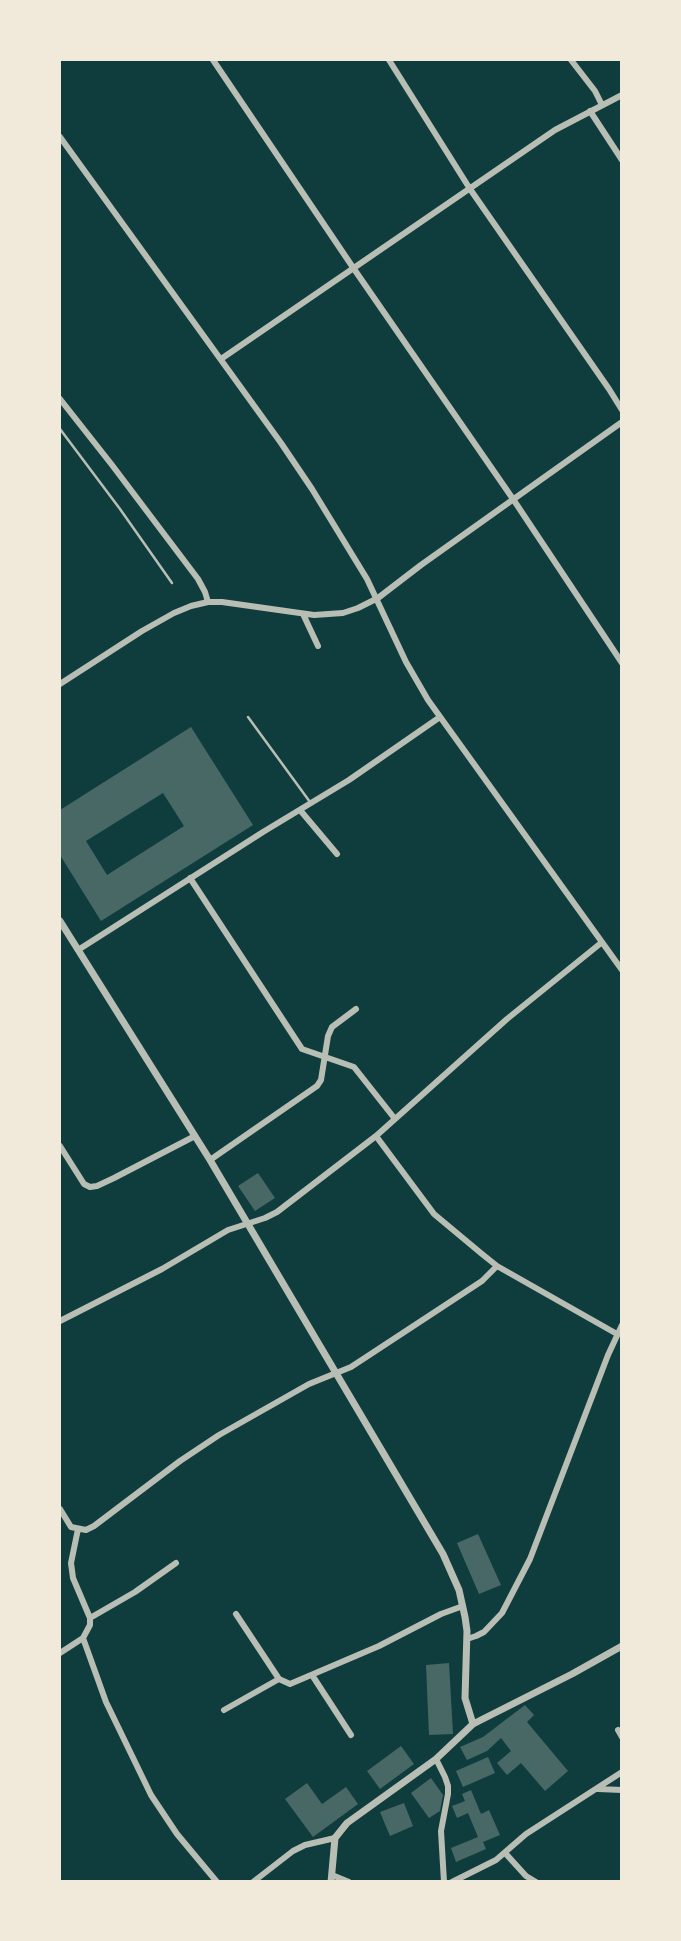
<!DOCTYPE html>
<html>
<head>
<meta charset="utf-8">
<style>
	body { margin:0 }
	#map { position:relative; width:681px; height:1941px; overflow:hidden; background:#0f3d3e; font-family:"Space Grotesk",sans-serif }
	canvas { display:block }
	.frame { position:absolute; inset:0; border:61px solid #f1e9da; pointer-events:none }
</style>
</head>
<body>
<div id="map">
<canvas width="681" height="1941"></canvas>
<div class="frame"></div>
</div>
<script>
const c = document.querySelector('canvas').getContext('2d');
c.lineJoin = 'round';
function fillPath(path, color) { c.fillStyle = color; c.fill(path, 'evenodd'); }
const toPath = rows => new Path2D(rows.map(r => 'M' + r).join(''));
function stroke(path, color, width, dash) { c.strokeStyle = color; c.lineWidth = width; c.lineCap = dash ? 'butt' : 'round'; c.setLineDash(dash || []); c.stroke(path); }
const building = toPath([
	[191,727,253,825,101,921,60,855,60,810],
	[163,793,184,826,107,875,86,841],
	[258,1173,275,1198,255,1211,238,1186],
	[478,1534,501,1585,479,1594,457,1543],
	[449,1663,453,1734,429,1735,426,1665],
	[525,1705,534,1715,527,1722,568,1771,545,1791,521,1763,507,1775,497,1763,511,1751,501,1738,487,1751,467,1760,460,1747,483,1737],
	[401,1746,414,1764,380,1789,367,1771],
	[488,1757,495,1773,463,1787,456,1771],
	[431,1778,443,1795,440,1811,429,1818,411,1793],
	[307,1783,322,1804,346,1787,358,1804,313,1837,285,1799],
	[471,1790,481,1814,489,1810,500,1835,483,1842,486,1849,456,1862,451,1848,478,1837,468,1813,457,1818,452,1806,465,1801,462,1794],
	[404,1803,413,1826,390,1836,380,1812]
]);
const service = toPath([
	[60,429,120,509,172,583],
	[248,717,310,802]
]);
const minor = toPath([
	[213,60,354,269,513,499,622,663],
	[389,60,470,189,609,389,622,410],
	[571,60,595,91,602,105],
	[590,111,622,160],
	[60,137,281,443,312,489,367,579,406,662,428,700,622,970],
	[221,359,555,130,622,95],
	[60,399,112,465,198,579,205,592,208,602],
	[303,614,318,646],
	[60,684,142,631,174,613,191,606,208,602,222,602,314,615,343,613,358,608,378,598,391,588,421,565,622,422],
	[300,810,337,854],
	[190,878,302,1049,354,1067,395,1119],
	[78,950,263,832,349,780,440,717],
	[376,1136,434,1214,482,1254,497,1266,617,1334],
	[60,1146,84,1184,90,1187,97,1186,114,1178,195,1136],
	[210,1160,317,1086,321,1080,328,1036,332,1027,356,1009],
	[60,1321,162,1269,228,1230,265,1218,277,1212,376,1136,507,1019,601,943],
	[60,1509,71,1527,86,1530,94,1526,180,1461,219,1435,309,1384,351,1367,482,1281,497,1266],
	[236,1614,279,1679,290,1684,379,1646,441,1614,463,1606],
	[90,1618,135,1592,176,1563],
	[83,1638,106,1702,151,1795,177,1834,217,1882],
	[467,1639,476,1636,484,1632,502,1613,530,1559,608,1355,622,1325],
	[60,1653,83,1638,90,1625,90,1618,73,1578,71,1563,78,1529],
	[312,1675,351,1735],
	[224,1710,279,1679],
	[618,1730,622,1737],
	[436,1759,445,1777,448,1786,448,1794,441,1831,444,1882],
	[598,1789,622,1790],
	[506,1854,526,1876,536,1882],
	[332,1875,349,1882],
	[253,1882,293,1851,305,1845,335,1838],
	[452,1882,496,1860,526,1834,622,1772]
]);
const tertiary = toPath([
	[60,921,210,1160,443,1554,459,1590,465,1617,467,1631,465,1698,473,1724],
	[331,1882,335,1838,347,1823,436,1759,473,1724,572,1674,622,1646]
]);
fillPath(building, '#486865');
stroke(service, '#b8beb3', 2.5);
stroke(minor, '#b8beb3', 6);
stroke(tertiary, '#b8beb3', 7);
</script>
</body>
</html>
